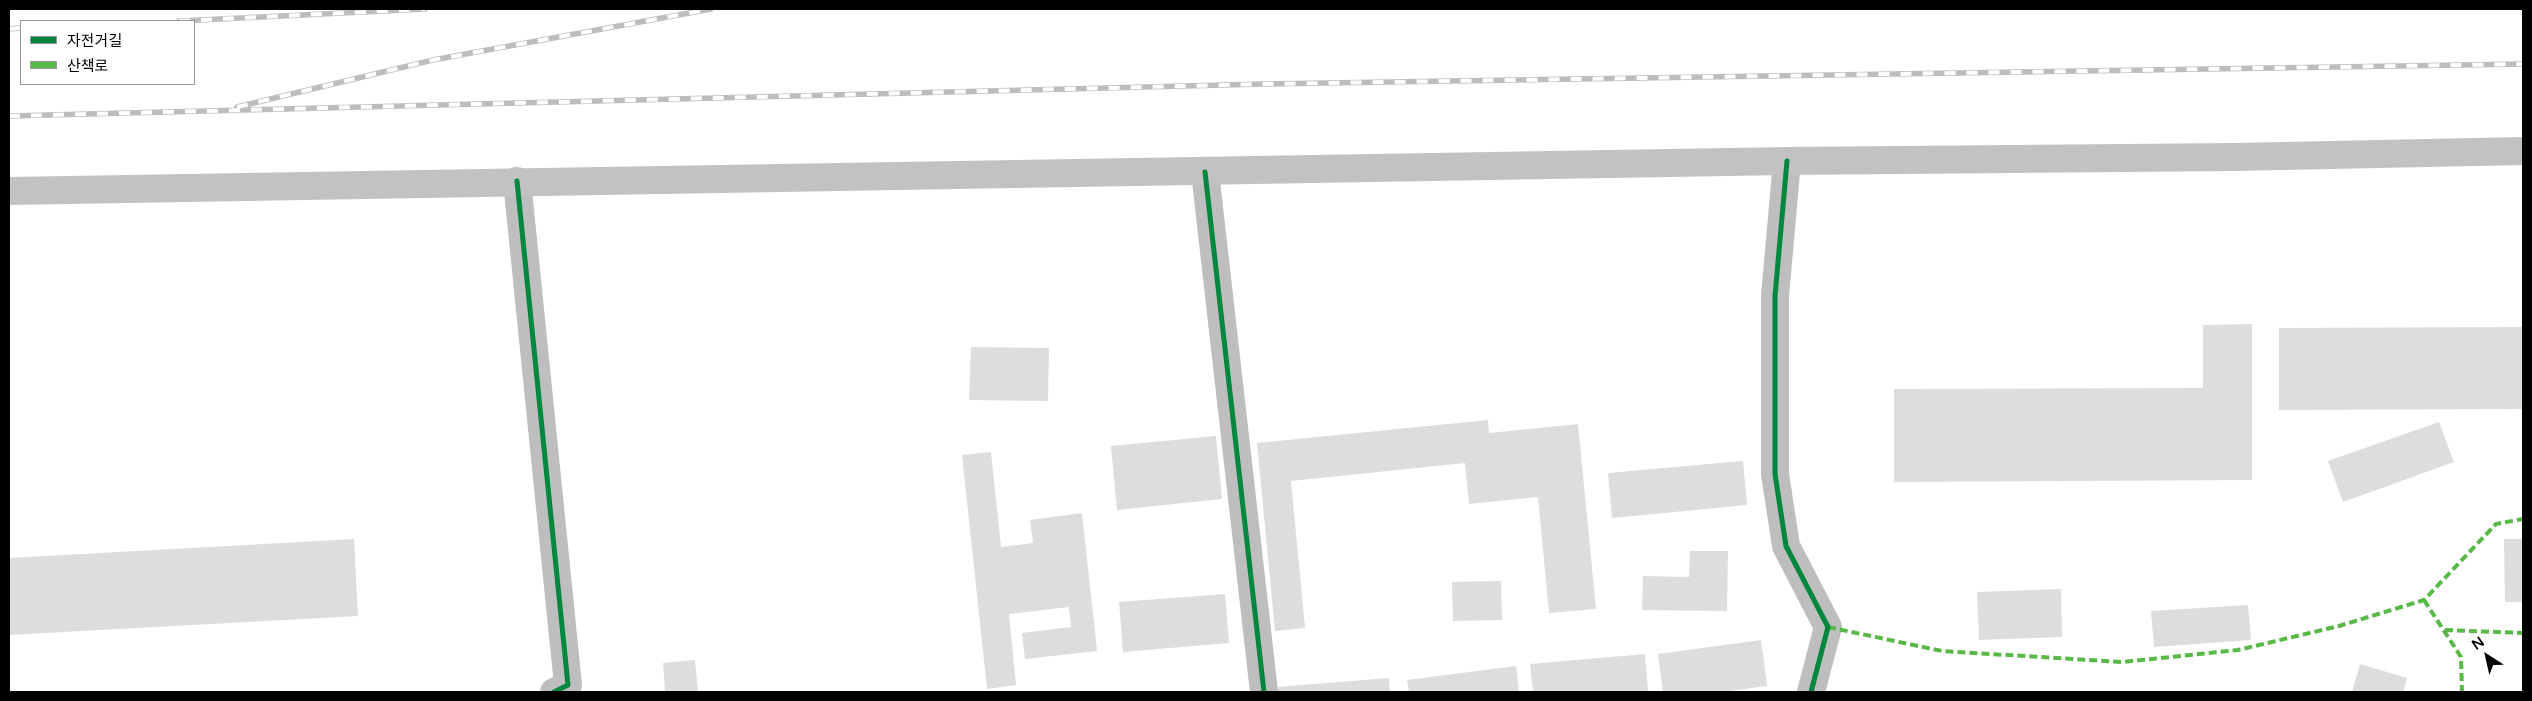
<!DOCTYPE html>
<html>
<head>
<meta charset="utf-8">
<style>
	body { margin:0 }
	#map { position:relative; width:2532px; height:701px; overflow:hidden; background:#fff; font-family:"Varela Round","Noto Sans KR",sans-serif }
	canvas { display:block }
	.frame { position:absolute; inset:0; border:10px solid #000; pointer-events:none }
	.legend { position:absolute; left:20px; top:20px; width:175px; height:65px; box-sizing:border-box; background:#fff; border:1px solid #999; margin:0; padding:6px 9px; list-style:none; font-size:15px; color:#000 }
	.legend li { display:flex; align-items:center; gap:10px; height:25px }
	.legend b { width:25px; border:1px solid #999 }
	.north { position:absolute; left:2462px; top:631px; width:50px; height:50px; -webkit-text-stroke:4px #fff; paint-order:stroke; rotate:325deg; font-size:14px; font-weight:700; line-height:20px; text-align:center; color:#000 }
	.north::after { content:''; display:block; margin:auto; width:18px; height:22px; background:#000; clip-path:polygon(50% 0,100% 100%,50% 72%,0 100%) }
</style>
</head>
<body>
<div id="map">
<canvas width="2532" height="701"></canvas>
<div class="frame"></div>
<ul class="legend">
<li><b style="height:6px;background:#00873e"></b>자전거길</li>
<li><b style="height:6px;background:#58b947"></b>산책로</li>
</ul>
<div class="north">N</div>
</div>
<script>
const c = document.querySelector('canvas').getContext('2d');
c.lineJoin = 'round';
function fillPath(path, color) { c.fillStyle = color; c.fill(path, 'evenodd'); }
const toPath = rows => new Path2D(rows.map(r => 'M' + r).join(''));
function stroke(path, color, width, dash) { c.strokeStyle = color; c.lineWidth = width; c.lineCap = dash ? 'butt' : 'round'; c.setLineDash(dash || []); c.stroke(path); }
const building = toPath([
	[2252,324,2252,480,1894,482,1894,389,2203,388,2203,325],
	[2523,327,2523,409,2279,410,2279,328],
	[971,347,1049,348,1048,401,969,400],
	[1488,420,1489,433,1578,424,1596,609,1549,613,1538,497,1469,504,1465,463,1291,481,1305,628,1275,631,1257,443],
	[2439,422,2454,462,2343,502,2328,461],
	[1216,436,1222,499,1117,510,1111,446],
	[991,452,1001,547,1033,543,1030,520,1082,513,1097,651,1025,659,1022,633,1071,627,1069,607,1009,614,1016,685,987,689,962,455],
	[1743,461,1747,505,1612,518,1608,473],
	[354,539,358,616,9,635,9,558],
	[2504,539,2523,539,2523,602,2505,602],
	[1690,551,1728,551,1727,611,1642,610,1643,576,1689,577],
	[1501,581,1502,620,1453,621,1452,582],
	[2061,589,2062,637,1979,640,1977,592],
	[1225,594,1229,643,1123,652,1119,602],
	[2248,605,2251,640,2154,647,2151,611],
	[1761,640,1767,686,1721,692,1663,692,1658,654],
	[1645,654,1648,692,1533,692,1530,664],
	[695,660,698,692,665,692,663,663],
	[2360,664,2407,678,2403,692,2352,692],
	[1516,666,1519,692,1409,692,1407,680],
	[1389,678,1390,692,1276,692,1276,687]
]);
const street = toPath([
	[1787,161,1775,296,1775,474,1786,546,1828,627,1811,692],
	[1205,172,1264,692],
	[517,181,568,685,554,692]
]);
const secondary = toPath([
	[9,191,1787,161,2235,157,2523,151]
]);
const rail = toPath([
	[179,21,425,9],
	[9,29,21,28],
	[237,107,433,60,711,9],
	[9,116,1263,84,2523,64]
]);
const quiet = toPath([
	[2424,600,2461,657,2462,692],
	[1828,627,1942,651,2122,662,2238,650,2339,626,2424,600,2496,524,2523,519],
	[2445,630,2523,633]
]);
const cycleway = toPath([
	[1787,161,1775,296,1775,474,1786,546,1828,627,1811,692],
	[1205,172,1264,692],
	[517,181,568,685,554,692]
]);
fillPath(building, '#ddd');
stroke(street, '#bebebe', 28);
stroke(secondary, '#c2c2c2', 28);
stroke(rail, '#bdbdbd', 5.5);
stroke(rail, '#fff', 4, [11]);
stroke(quiet, '#58b947', 4, [8, 4]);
stroke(cycleway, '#00873e', 5);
</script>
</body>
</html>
